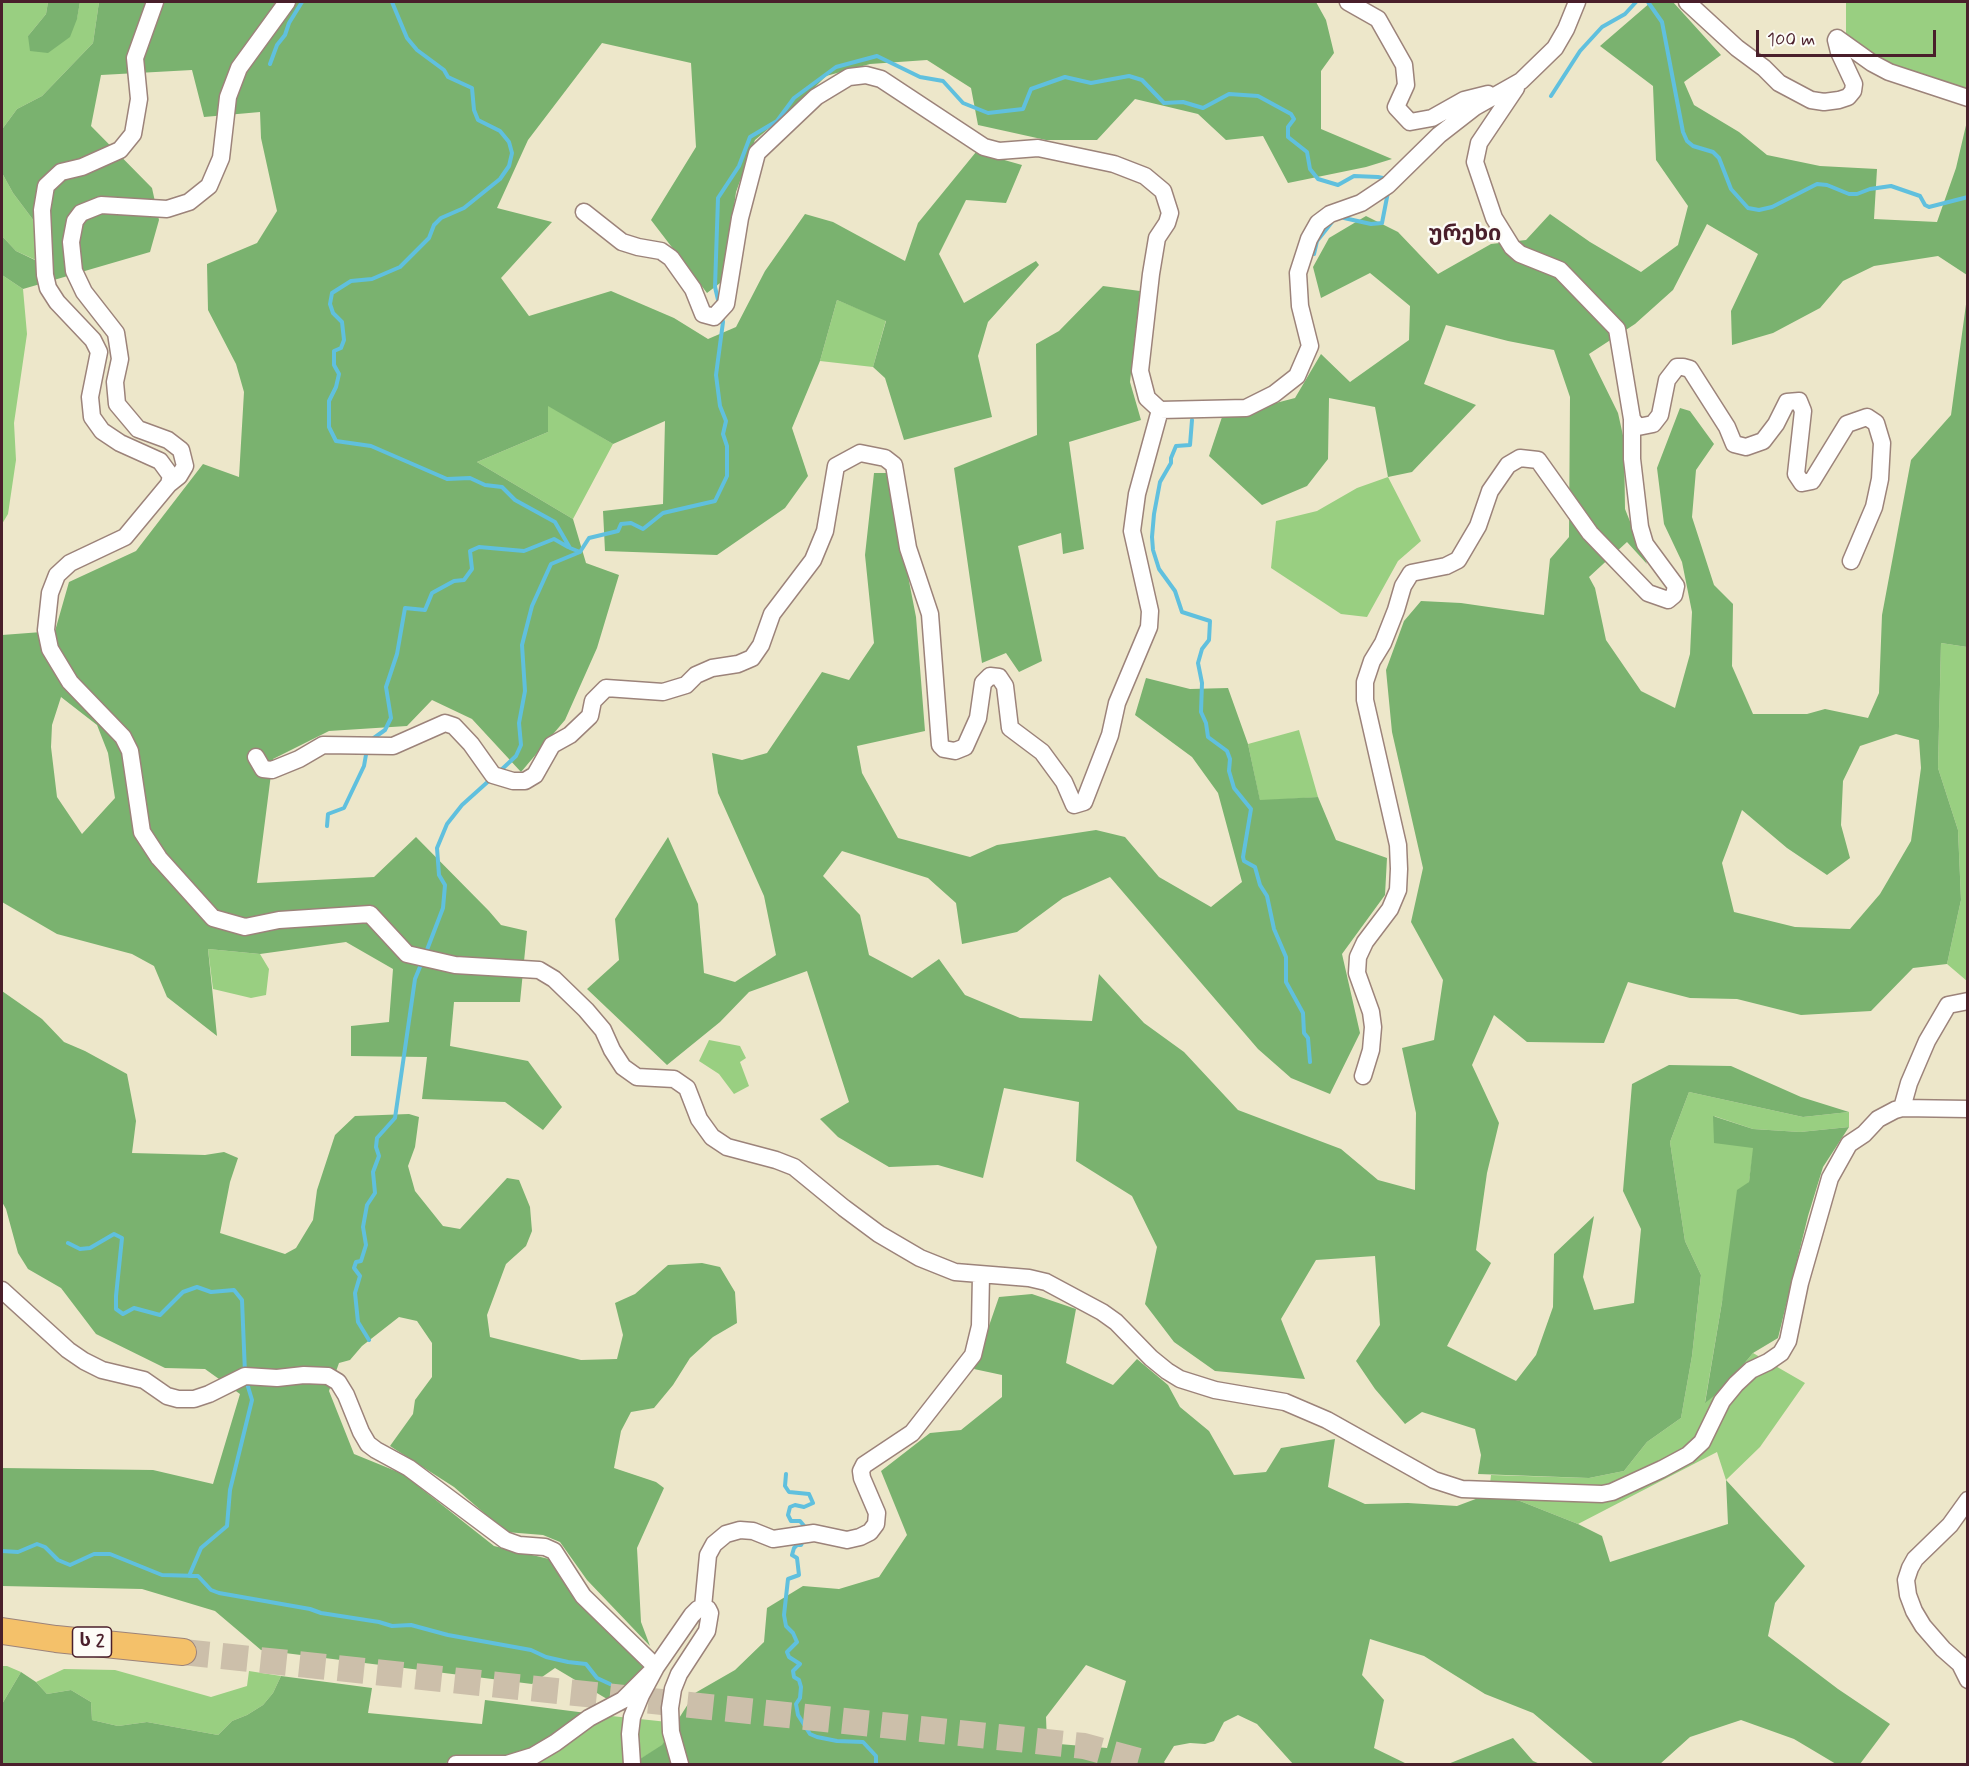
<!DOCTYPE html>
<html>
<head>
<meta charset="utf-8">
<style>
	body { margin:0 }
	#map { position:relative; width:1969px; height:1766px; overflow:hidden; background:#ede7ca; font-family:Mynerve,sans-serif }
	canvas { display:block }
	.frame { position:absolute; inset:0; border:3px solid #4a1f2b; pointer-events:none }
	.scale { position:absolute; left:1756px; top:30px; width:180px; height:27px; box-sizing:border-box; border:3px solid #4a1f2b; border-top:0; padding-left:8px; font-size:18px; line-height:21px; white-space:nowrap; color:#4a1f2b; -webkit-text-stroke:4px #fdfcf7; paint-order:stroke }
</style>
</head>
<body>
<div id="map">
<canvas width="1969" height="1766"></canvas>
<div class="frame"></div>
<div class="scale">100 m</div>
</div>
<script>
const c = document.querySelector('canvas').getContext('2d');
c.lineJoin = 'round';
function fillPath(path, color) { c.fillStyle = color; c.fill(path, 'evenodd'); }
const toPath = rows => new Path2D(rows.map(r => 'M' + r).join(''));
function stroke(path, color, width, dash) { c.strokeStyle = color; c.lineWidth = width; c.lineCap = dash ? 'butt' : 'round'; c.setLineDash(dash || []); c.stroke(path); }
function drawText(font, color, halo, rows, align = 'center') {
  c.font = font + ' Mynerve,"Noto Sans Georgian",sans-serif'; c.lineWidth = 4.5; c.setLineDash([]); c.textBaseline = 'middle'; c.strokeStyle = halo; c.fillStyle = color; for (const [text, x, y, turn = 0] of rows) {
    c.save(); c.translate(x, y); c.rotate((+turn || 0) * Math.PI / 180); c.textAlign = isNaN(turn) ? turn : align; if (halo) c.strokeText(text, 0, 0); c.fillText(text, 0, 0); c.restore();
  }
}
const green = toPath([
	[2,2,48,2,46,14,28,36,77,18,80,2,99,2,93,43,42,96,17,109,3,128,2,142],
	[1846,2,1967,2,1967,98,1919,83,1846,44],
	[2,173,13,193,34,221,38,261,16,251,2,236],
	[2,275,23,289,27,334,14,423,16,460,8,514,2,524],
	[837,300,886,320,873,367,820,361],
	[548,405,613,444,573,519,477,462,548,432],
	[1388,477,1421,541,1398,561,1367,617,1341,614,1271,568,1276,521,1317,511,1357,488],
	[1941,643,1967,647,1967,981,1947,964,1961,900,1958,830,1938,768],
	[1299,730,1318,797,1260,801,1248,744],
	[208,949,260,954,269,969,266,995,251,998,213,989],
	[709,1040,740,1046,746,1058,740,1062,749,1086,734,1094,719,1074,699,1061],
	[1689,1092,1803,1117,1849,1112,1849,1127,1800,1132,1753,1129,1714,1116,1754,1147,1749,1182,1722,1302,1705,1402,1723,1389,1753,1353,1805,1383,1760,1447,1726,1480,1717,1452,1578,1524,1520,1501,1489,1494,1491,1475,1589,1478,1624,1471,1647,1442,1681,1418,1692,1356,1701,1275,1685,1241,1670,1142],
	[2,1666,7,1666,21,1672,2,1704],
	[64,1669,115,1670,211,1697,247,1686,249,1671,281,1676,273,1693,263,1705,247,1715,232,1721,218,1735,147,1722,118,1726,92,1720,91,1702,71,1690,47,1694,36,1682],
	[602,1715,677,1723,662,1746,632,1764,529,1764]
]);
const forest = toPath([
	[48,2,80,2,77,19,70,37,48,53,30,51,28,36,46,14],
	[99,2,1316,2,1326,20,1334,53,1321,71,1321,129,1392,159,1366,167,1288,183,1263,136,1226,140,1198,114,1135,99,1097,140,1046,140,978,125,971,88,927,60,870,64,826,76,798,104,755,140,736,192,724,280,707,293,651,220,696,147,691,63,602,43,528,140,497,208,552,222,501,278,529,316,611,291,674,318,708,339,736,327,765,271,805,214,833,222,905,261,918,223,976,152,1022,165,1006,203,966,200,939,254,964,303,1036,261,1039,265,988,322,978,356,992,417,904,440,885,378,873,367,886,321,837,300,820,361,792,428,808,476,785,508,717,555,605,551,603,511,663,504,665,421,613,444,548,406,548,432,477,462,573,519,586,563,619,575,597,648,565,720,521,772,472,719,432,700,407,726,329,731,273,759,257,883,374,877,416,837,489,911,501,925,527,931,520,1002,454,1002,450,1046,528,1061,562,1107,543,1130,505,1102,422,1099,427,1057,351,1056,351,1026,389,1022,393,969,346,942,260,954,208,949,217,1036,167,997,154,966,132,954,57,934,2,902,2,635,55,631,69,582,136,551,203,464,239,477,244,392,236,364,208,310,207,264,257,243,277,211,261,138,260,112,204,117,192,70,101,75,91,126,152,188,159,220,150,252,23,289,2,275,2,236,16,251,37,261,34,221,13,193,2,173,3,128,17,109,42,96,93,43],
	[61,697,97,725,108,753,115,798,82,834,57,797,51,747,52,725],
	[1651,2,1673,2,1721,55,1684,82,1694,105,1739,132,1767,155,1820,166,1877,169,1874,219,1937,222,1956,168,1967,121,1967,275,1938,256,1874,266,1843,281,1820,308,1773,333,1732,345,1731,311,1758,254,1707,224,1673,290,1635,324,1589,354,1618,413,1624,440,1625,509,1647,564,1627,542,1589,577,1595,588,1606,640,1641,691,1675,708,1690,654,1692,612,1682,562,1664,524,1657,468,1680,408,1690,411,1714,444,1696,470,1692,517,1714,585,1733,604,1732,666,1753,714,1807,714,1825,709,1868,718,1879,693,1882,615,1911,460,1951,415,1967,297,1967,647,1941,643,1938,768,1958,830,1961,900,1947,964,1913,968,1871,1011,1801,1015,1737,999,1690,998,1628,982,1604,1043,1527,1042,1494,1015,1472,1065,1499,1123,1487,1173,1476,1250,1491,1263,1447,1346,1516,1381,1536,1355,1553,1307,1554,1254,1594,1216,1583,1277,1594,1310,1634,1303,1641,1229,1623,1191,1632,1084,1669,1065,1731,1066,1801,1097,1849,1112,1803,1117,1689,1092,1670,1142,1685,1241,1701,1275,1692,1356,1681,1418,1647,1442,1624,1471,1589,1478,1478,1474,1481,1455,1475,1429,1422,1412,1405,1424,1375,1389,1356,1361,1380,1325,1375,1256,1316,1260,1281,1319,1305,1379,1215,1371,1174,1342,1145,1304,1157,1247,1132,1196,1076,1161,1079,1102,1004,1088,983,1178,938,1165,889,1167,838,1137,820,1119,849,1102,807,971,749,992,720,1022,667,1065,587,989,619,960,615,919,668,837,698,904,704,973,735,982,776,955,764,896,718,793,712,753,742,760,767,753,822,672,849,680,874,643,865,555,874,473,888,473,916,617,925,731,857,746,862,773,898,838,970,857,997,845,1096,830,1125,837,1159,877,1211,907,1242,882,1218,793,1192,757,1135,715,1146,678,1190,689,1228,688,1248,744,1260,800,1318,797,1336,840,1387,858,1385,895,1342,954,1360,1033,1330,1094,1291,1078,1258,1049,1110,877,1063,898,1017,932,962,944,956,903,928,878,842,851,823,876,860,915,869,955,912,978,939,959,965,995,1020,1018,1092,1021,1099,974,1144,1023,1184,1052,1238,1110,1341,1149,1378,1180,1415,1190,1416,1113,1402,1048,1434,1040,1443,980,1411,922,1423,868,1392,732,1386,670,1404,621,1421,601,1461,603,1544,615,1550,559,1569,537,1570,397,1554,350,1508,341,1446,325,1424,384,1476,405,1412,472,1388,477,1375,407,1329,398,1328,459,1307,486,1262,505,1209,456,1222,417,1295,398,1321,354,1350,382,1409,340,1410,306,1370,273,1321,298,1313,267,1329,238,1366,216,1398,232,1438,274,1491,244,1526,240,1550,214,1590,242,1641,272,1678,245,1688,206,1656,160,1653,86,1600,46],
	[1896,734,1919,740,1921,768,1911,841,1880,894,1850,929,1795,927,1734,912,1722,863,1742,810,1787,848,1827,875,1850,858,1841,825,1843,781,1860,746],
	[1103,286,1140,291,1130,382,1141,420,1069,442,1084,549,1063,554,1061,533,1018,546,1042,661,1019,672,1006,653,982,663,954,468,1037,435,1036,344,1059,331],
	[2,991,42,1019,64,1042,85,1051,127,1074,136,1121,132,1153,205,1155,224,1152,238,1158,230,1182,220,1233,285,1254,296,1248,313,1220,317,1190,335,1135,355,1116,409,1114,419,1117,415,1147,408,1166,415,1191,443,1226,460,1229,507,1178,519,1180,530,1207,532,1231,526,1246,506,1264,487,1315,490,1337,581,1360,617,1359,623,1335,615,1303,635,1294,668,1265,702,1263,720,1267,735,1292,737,1323,713,1337,690,1358,673,1385,654,1408,631,1412,621,1431,614,1468,656,1482,664,1488,637,1548,641,1622,650,1646,587,1580,560,1542,543,1535,506,1532,454,1487,390,1446,413,1414,415,1400,432,1377,432,1343,417,1321,399,1317,362,1346,350,1360,339,1363,329,1391,354,1454,403,1474,494,1546,549,1559,595,1619,646,1670,607,1699,555,1668,532,1684,261,1650,215,1611,142,1589,2,1586,2,1468,153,1470,213,1484,240,1394,205,1369,165,1368,96,1334,61,1288,28,1269,18,1253,6,1209,2,1202],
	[1713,1116,1753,1129,1800,1132,1849,1127,1823,1167,1808,1216,1778,1338,1753,1353,1723,1389,1705,1403,1722,1302,1737,1190,1749,1182,1753,1148,1714,1143],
	[1032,1294,1076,1309,1066,1363,1113,1385,1137,1359,1168,1385,1180,1407,1209,1431,1234,1475,1266,1472,1281,1448,1335,1439,1328,1487,1365,1504,1408,1503,1457,1506,1489,1494,1520,1501,1578,1524,1602,1536,1610,1562,1728,1524,1726,1480,1805,1566,1775,1603,1768,1636,1838,1689,1890,1724,1860,1764,1836,1764,1794,1739,1741,1720,1690,1737,1660,1764,1594,1764,1533,1713,1485,1694,1424,1656,1370,1639,1362,1675,1384,1700,1374,1748,1407,1764,1293,1764,1257,1724,1238,1715,1224,1722,1214,1741,1205,1744,1190,1743,1174,1746,1164,1762,1166,1764,632,1764,662,1745,695,1693,735,1670,764,1642,767,1608,803,1586,839,1589,879,1577,907,1535,881,1471,930,1433,961,1430,1002,1397,1002,1375,974,1369,999,1297],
	[1086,1665,1126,1681,1107,1748,1047,1743,1046,1717],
	[21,1672,36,1682,47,1694,71,1690,91,1702,92,1720,118,1726,147,1722,218,1735,232,1721,247,1715,263,1705,273,1693,281,1676,372,1688,368,1713,482,1724,485,1700,602,1715,537,1752,437,1764,2,1764,2,1704],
	[1513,1738,1533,1761,1540,1764,1448,1764]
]);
const stream = toPath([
	[392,2,407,38,417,50,444,70,448,77,472,88,474,110,478,120,500,131,509,142,512,153,509,166,500,179,464,208,441,218,434,225,429,238,400,267,372,279,351,281,332,293,330,304,333,313,342,322,344,340,341,348,334,351,334,365,339,374,336,387,329,401,329,427,336,441,371,446,447,479,470,478,485,485,502,487,515,500,555,522,570,548,580,552],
	[1648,2,1662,22,1683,132,1687,141,1693,146,1713,152,1719,158,1731,189,1748,208,1759,210,1772,207,1817,184,1827,185,1849,194,1857,194,1870,189,1891,186,1920,196,1925,205,1929,207,1968,197],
	[270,64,277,45,285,35,289,23,302,2],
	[1551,96,1580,51,1602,27,1625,14,1636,2],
	[1344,218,1371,224,1382,223,1388,192],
	[1314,254,1317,241,1332,222],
	[719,304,715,287,718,198,739,166,750,137,777,121,794,98,836,67,877,56,920,77,943,81,963,103,988,113,1023,109,1031,89,1065,77,1091,83,1129,76,1142,80,1164,103,1183,102,1203,108,1229,94,1258,96,1291,114,1294,119,1288,127,1288,137,1307,152,1310,169,1318,179,1338,185,1354,176,1378,177,1383,178,1385,182],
	[1192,420,1190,445,1176,446,1171,458,1171,463,1160,482,1154,514,1152,537,1153,550,1159,569,1175,591,1182,612,1210,621,1209,640,1202,649,1198,663,1202,683,1201,712,1206,723,1208,737,1227,751,1230,759,1229,771,1234,788,1251,809,1243,857,1244,861,1255,867,1260,885,1267,896,1274,929,1286,957,1286,982,1303,1013,1304,1033,1308,1038,1310,1062],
	[371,740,385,730,391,718,386,687,397,654,405,608,425,610,432,593,454,581,464,580,472,569,470,551,479,547,524,551,554,539,568,547],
	[500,771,516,756,521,745,519,723,525,691,522,645,532,606,551,564,580,552,589,538,618,531,621,524,631,523,643,529,663,513,715,501,727,476,727,446,723,434,726,421,720,406,716,375,723,322,722,317],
	[327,826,328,814,344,808,364,766,367,749],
	[425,955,443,908,445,885,439,875,437,848,447,824,462,805,492,778],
	[68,1243,80,1249,90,1248,114,1234,122,1238,116,1296,116,1309,123,1314,134,1308,160,1315,183,1292,197,1287,211,1292,234,1290,242,1300,245,1373],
	[369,1340,358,1322,355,1293,360,1276,354,1268,356,1262,361,1261,366,1245,363,1227,367,1205,375,1193,373,1172,379,1156,376,1147,377,1138,395,1118,415,979,422,962],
	[786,1474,785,1486,789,1492,809,1494,813,1503,804,1507,795,1505,790,1507,788,1515,791,1521,800,1521,805,1527],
	[803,1541,801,1545,797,1545,794,1548,792,1555,797,1558,799,1575,788,1579,784,1615,786,1626,793,1633,797,1642,787,1652,789,1657,800,1664,793,1671,794,1677,799,1680,801,1687,800,1698,796,1704,798,1715,810,1734,817,1737,837,1741,863,1742,876,1756,876,1764],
	[2,1551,18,1552,37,1544,45,1547,58,1560,70,1565,94,1554,110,1554,162,1575,198,1576,211,1590,219,1593,310,1609,321,1613,379,1622,392,1626,411,1625,448,1635,531,1650,546,1657,568,1662,586,1664,597,1678,610,1684],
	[189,1576,201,1548,227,1526,230,1490,252,1400,246,1380]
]);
const highwayTunnel = toPath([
	[183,1652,1084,1746,1150,1764]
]);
const minor = toPath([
	[155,2,135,58,139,99,133,134,120,150,82,167,61,172,46,186,42,210,45,275,48,288,57,302,93,340,99,352,90,397,92,417,102,431,120,443,160,461,171,476,169,484],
	[287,2,239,68,228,97,221,158,209,186,189,202,167,209,101,205,81,213,75,221,71,242,74,271,84,292,116,333,120,359,115,382,117,404,138,429,168,440,181,450,185,466,179,476,169,484,125,537,70,563,57,575,50,593,46,630,50,649,70,682,123,737,130,751,142,832,159,858,213,918,245,927,279,920,370,914,407,954,455,965,539,970,554,979,586,1010,603,1030,612,1050,623,1067,637,1077,674,1079,687,1088,699,1119,712,1137,727,1147,776,1160,794,1167,844,1208,879,1234,920,1258,955,1272,1029,1278,1046,1282,1102,1312,1116,1322,1151,1358,1167,1371,1180,1379,1215,1390,1285,1402,1327,1420,1434,1480,1462,1489,1602,1494,1612,1492,1662,1469,1688,1455,1702,1442,1722,1401,1736,1384,1751,1370,1768,1362,1781,1353,1788,1341,1800,1283,1830,1178,1849,1144,1864,1134,1878,1119,1895,1110,1902,1108,1968,1109],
	[1348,2,1378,19,1404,65,1406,85,1396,107,1410,122,1432,118,1464,100,1488,94],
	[1687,2,1737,48,1764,68,1779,83,1811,100,1824,102,1839,100,1848,97,1853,91,1854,84,1839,52,1836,40,1837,38,1872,63,1889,72,1968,98],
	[1516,88,1479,143,1475,162,1494,218,1512,247,1520,254,1560,270,1617,329,1632,419,1638,427,1653,424,1660,415,1667,380,1677,367,1683,367,1690,369,1727,427,1734,444,1746,447,1763,441,1776,424,1787,402,1799,401,1803,411,1796,474,1802,483,1812,481,1847,424,1867,417,1876,423,1882,443,1880,479,1874,507,1851,561],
	[584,212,622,242,638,247,661,251,671,258,693,289,703,314,714,317,726,304,740,218,757,153,816,97,849,77,866,75,881,79,984,147,999,151,1038,148,1114,164,1145,176,1163,191,1170,213,1167,223,1157,238,1151,274,1140,371,1147,398,1160,410],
	[256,757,263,769,272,770,299,759,323,745,393,746,445,723,454,726,471,744,493,775,513,781,525,781,535,775,552,745,570,735,590,716,593,701,606,688,663,692,686,685,696,675,712,668,738,664,752,658,761,645,772,614,813,560,825,531,836,466,860,453,885,458,894,465,908,548,930,614,940,745,944,749,955,751,965,747,978,718,983,683,990,676,999,677,1005,686,1010,728,1042,752,1064,782,1074,805,1084,802,1110,735,1117,703,1149,627,1150,611,1132,531,1137,494,1160,410,1246,408,1274,394,1297,376,1310,346,1300,306,1298,273,1309,239,1318,223,1330,214,1361,203,1388,185,1439,135,1475,107,1521,81,1555,48,1566,29,1577,2],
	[1363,1076,1371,1050,1373,1027,1371,1012,1357,973,1358,957,1365,942,1390,909,1398,890,1399,869,1398,845,1365,700,1365,682,1372,661,1383,643,1396,610,1403,586,1411,573,1446,566,1458,560,1478,526,1490,491,1508,465,1520,458,1538,460,1590,533,1648,593,1668,600,1674,595,1676,586,1645,544,1640,527,1632,459,1632,419],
	[1902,1108,1909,1083,1927,1041,1948,1005,1968,1001],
	[2,1290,68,1350,84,1361,102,1370,144,1380,167,1396,178,1399,194,1399,209,1394,245,1376,277,1378,304,1375,328,1376,338,1382,346,1395,361,1432,368,1444,376,1450,409,1468,505,1540,519,1545,545,1547,554,1551,583,1596,656,1667],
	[1968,1500,1950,1525,1915,1559,1910,1568,1906,1580,1908,1595,1914,1611,1923,1626,1943,1649,1960,1664,1968,1680],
	[703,1607,708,1555,714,1544,726,1534,740,1530,753,1531,773,1539,814,1533,847,1540,860,1537,870,1532,876,1524,877,1513,862,1478,861,1471,864,1465,912,1433,973,1355,980,1326,981,1275],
	[456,1764,507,1764,533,1756,555,1743,589,1718,623,1700,656,1667],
	[632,1764,630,1734,632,1717,641,1695,656,1667,692,1615,698,1609,703,1607],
	[680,1764,671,1732,670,1708,673,1689,679,1674,707,1631,710,1613,708,1609,703,1607]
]);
const highway = toPath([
	[2,1631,56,1639,183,1652]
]);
const shields = [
	[92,1642,39]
];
const shieldNames = [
	["ს 2",92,1642]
];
const quarterNames = [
	["ურეხი",1465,235]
];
fillPath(green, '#99cf81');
fillPath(forest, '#7ab26f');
stroke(stream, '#60c0de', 4);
stroke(highwayTunnel, '#ccbfaa', 26, [26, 13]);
stroke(minor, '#9c837a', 19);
stroke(highway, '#9c837a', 28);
stroke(minor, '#fff', 16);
stroke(highway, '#f4c16a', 26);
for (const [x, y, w] of shields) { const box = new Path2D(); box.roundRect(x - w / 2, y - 15, w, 30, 4.5); c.fillStyle = '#fdfcf7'; c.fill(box); stroke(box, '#4a1f2b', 1.5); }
drawText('bold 18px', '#4a1f2b', null, shieldNames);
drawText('bold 22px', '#4a1f2b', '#fdfcf7', quarterNames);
</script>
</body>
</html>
